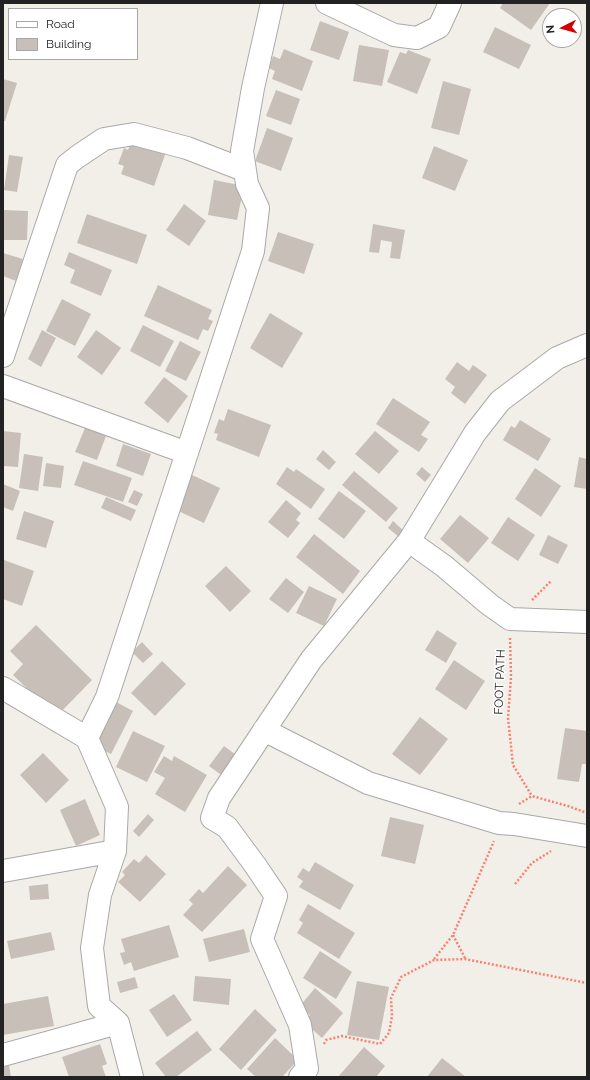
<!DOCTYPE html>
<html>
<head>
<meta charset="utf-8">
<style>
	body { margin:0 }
	#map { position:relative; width:590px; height:1080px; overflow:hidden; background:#f2efe9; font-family:Raleway,sans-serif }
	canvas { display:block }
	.frame { position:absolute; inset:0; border:4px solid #222; pointer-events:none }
	.legend { position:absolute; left:8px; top:8px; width:130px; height:52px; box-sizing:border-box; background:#fff; border:1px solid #a7a7a7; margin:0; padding:5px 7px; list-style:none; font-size:12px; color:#222 }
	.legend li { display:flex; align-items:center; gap:8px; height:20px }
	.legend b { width:20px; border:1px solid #a7a7a7 }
	.north { position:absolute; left:542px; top:8px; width:40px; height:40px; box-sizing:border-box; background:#fff; border:1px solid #a7a7a7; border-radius:50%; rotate:264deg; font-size:11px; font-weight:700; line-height:16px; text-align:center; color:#222 }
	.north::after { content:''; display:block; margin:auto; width:14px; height:18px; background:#d40000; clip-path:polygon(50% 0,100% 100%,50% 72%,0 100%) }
</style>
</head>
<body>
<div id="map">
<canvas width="590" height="1080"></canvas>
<div class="frame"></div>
<ul class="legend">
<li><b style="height:5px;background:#fff"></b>Road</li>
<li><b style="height:11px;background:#c7bfb8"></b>Building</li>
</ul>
<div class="north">N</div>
</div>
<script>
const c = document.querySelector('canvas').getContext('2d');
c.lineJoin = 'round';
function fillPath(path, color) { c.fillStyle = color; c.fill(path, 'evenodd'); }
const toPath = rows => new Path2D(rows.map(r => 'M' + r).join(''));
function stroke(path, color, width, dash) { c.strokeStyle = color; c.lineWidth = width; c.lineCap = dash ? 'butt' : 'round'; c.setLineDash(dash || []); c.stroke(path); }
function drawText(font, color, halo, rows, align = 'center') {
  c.font = font + ' Raleway,sans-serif'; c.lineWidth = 3; c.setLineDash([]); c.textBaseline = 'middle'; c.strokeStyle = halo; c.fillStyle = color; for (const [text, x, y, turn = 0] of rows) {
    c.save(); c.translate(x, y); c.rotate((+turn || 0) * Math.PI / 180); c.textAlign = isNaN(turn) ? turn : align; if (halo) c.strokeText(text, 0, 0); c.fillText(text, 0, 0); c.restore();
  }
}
const building = toPath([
	[503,3,550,3,531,30,500,8],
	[320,21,349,32,339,60,310,50],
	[495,27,531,45,519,69,483,52],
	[359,45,389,50,382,86,353,81],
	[284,49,313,61,302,91,272,79,275,71,269,68,273,56,280,59],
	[408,50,431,59,417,94,387,82,400,52,406,54],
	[3,79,17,83,5,121,3,121],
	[443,81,471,89,459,135,431,128],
	[276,90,300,99,291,125,266,116],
	[267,128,293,138,281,171,255,161],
	[132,140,166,152,154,186,121,174,124,166,118,164,124,148,128,150],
	[434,146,468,160,455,191,422,178],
	[9,155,23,157,17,192,4,190],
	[214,180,244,186,237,220,208,215],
	[184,204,206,221,189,246,166,230],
	[3,210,28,211,27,240,3,240],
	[87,214,147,235,137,264,77,243],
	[373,224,405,230,400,259,390,258,392,242,381,240,379,253,369,252],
	[278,232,314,244,304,274,268,261],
	[69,252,112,270,101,296,70,283,75,270,64,265],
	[3,253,23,259,16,281,3,276],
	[158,285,212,310,208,319,213,321,208,331,203,329,198,340,144,316],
	[62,299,91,314,75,346,46,331],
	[270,313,303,333,282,368,250,348],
	[143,325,174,341,160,367,130,351],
	[42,330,56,338,41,367,28,359],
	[96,330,121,348,102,375,77,357],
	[180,341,201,352,186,381,165,371],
	[457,362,469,371,473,365,487,375,465,404,451,393,455,387,445,379],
	[164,377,188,396,168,423,144,403],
	[393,398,430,422,421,435,428,439,419,452,376,424],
	[228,409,271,425,259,457,216,440,218,434,214,433,219,419,224,421],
	[520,420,551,439,538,461,503,440,511,426,515,428],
	[85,428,106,436,97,460,75,452],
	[3,431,21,433,18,467,3,466],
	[375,431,399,451,379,474,355,454],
	[123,444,151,454,143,476,116,466],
	[323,450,336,462,329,470,316,459],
	[24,454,43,457,38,491,19,488],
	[579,457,587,459,587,489,574,487],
	[83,461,132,478,123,502,74,485],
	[46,463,64,466,61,488,43,486],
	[287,467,294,472,296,469,325,489,311,509,276,484],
	[422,467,431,475,425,482,416,474],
	[535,468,561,486,541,517,515,499],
	[354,471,398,508,386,522,342,485],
	[190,474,220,488,204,523,174,509],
	[3,484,20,491,13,511,3,507],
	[134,490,143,494,137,506,128,502],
	[339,491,366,511,344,539,318,519],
	[106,497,136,510,131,521,101,508],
	[286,500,301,513,296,520,300,523,288,538,268,522],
	[24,511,54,521,46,548,16,539],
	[460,515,489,538,468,563,440,539],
	[508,517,535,535,518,561,491,543],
	[393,521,404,531,399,537,388,528],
	[314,534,360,571,343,594,296,557],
	[548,535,568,545,558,564,539,555],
	[4,560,34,571,22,606,3,599],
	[226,566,251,591,230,612,205,586],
	[286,578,304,592,288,613,269,599],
	[309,586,337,599,324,626,296,613],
	[36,625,92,680,56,717,13,675,23,664,10,651],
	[437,630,457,643,446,663,425,650],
	[142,642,153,654,143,663,132,652],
	[454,660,485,681,466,710,435,689],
	[162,661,186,684,155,716,131,693],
	[116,702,133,711,111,754,93,745],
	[420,717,448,739,420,775,392,754],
	[565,728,587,731,587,764,582,764,579,782,557,779],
	[133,731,165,746,147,782,116,767],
	[224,746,243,760,228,780,209,766],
	[43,753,69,780,46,803,20,775],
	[164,756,172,761,174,756,207,775,185,812,155,794,165,778,154,772],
	[85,799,100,835,76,846,60,810],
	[148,814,154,820,139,837,133,831],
	[390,817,424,825,415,864,381,856],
	[146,855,166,874,140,902,118,882,125,875,122,872,134,859,139,863],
	[315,862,354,885,340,910,299,887,303,881,297,877,303,868,309,872],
	[228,866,247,885,202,932,183,915,193,904,189,900,199,889,203,893],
	[48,884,49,899,30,900,29,886],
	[308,904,355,933,339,959,297,933,303,923,299,920],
	[169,925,179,957,134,971,131,962,124,965,120,953,125,952,121,939],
	[244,929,250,952,209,962,203,939],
	[51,932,55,950,11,959,7,941],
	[320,951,352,972,336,999,303,978],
	[195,976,231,979,229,1005,193,1001],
	[135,977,138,988,120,993,117,982],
	[357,981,389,987,379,1040,347,1035],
	[315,988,343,1013,322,1038,304,1022,310,1015,300,1006],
	[174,994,192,1020,167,1037,149,1010],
	[48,996,54,1026,3,1035,3,1004],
	[255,1009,277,1030,241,1070,219,1049],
	[197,1031,212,1050,176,1077,166,1077,155,1063],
	[275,1038,298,1060,282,1077,256,1077,247,1069],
	[100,1044,107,1064,102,1066,106,1077,69,1077,62,1057],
	[364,1047,385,1066,376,1077,338,1077],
	[442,1058,466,1077,427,1077],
	[9,1065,11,1077,3,1077,3,1066]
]);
const path = toPath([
	[532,600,551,581],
	[510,638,511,677,508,718,513,765,532,796],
	[519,804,532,796,568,806,587,813],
	[515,884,532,863,551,851],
	[453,935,465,958],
	[434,959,453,935,494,841],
	[324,1044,326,1040,342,1036,380,1044,389,1033,392,1016,391,998,401,977,434,960,465,959,587,983]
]);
const minor = toPath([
	[327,3,394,35,417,38,439,27,450,3],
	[3,356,67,165,77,157,104,139,134,134,187,148,244,170],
	[3,386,187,453],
	[409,541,444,566,490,605,510,619,587,622],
	[3,688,87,738],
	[264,730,368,783,499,823,514,824,587,836],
	[3,871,115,851],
	[3,1055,118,1023],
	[132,1077,118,1023,99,1006,92,948,100,895,115,851,117,807,87,738,107,697,253,251,258,208,247,184,242,151,253,88,272,3],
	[300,1077,307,1069,300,1025,262,939,276,896,255,865,227,827,212,818,219,798,311,660,409,541,475,433,500,401,557,358,587,345]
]);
const streetNames = [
	["FOOT PATH",500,682,-88]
];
fillPath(building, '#c7bfb8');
stroke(minor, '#a9a9a9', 24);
stroke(path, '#fa8072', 2.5, [2, 2]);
stroke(minor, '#fff', 22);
drawText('12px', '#222', '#fff', streetNames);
</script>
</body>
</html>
